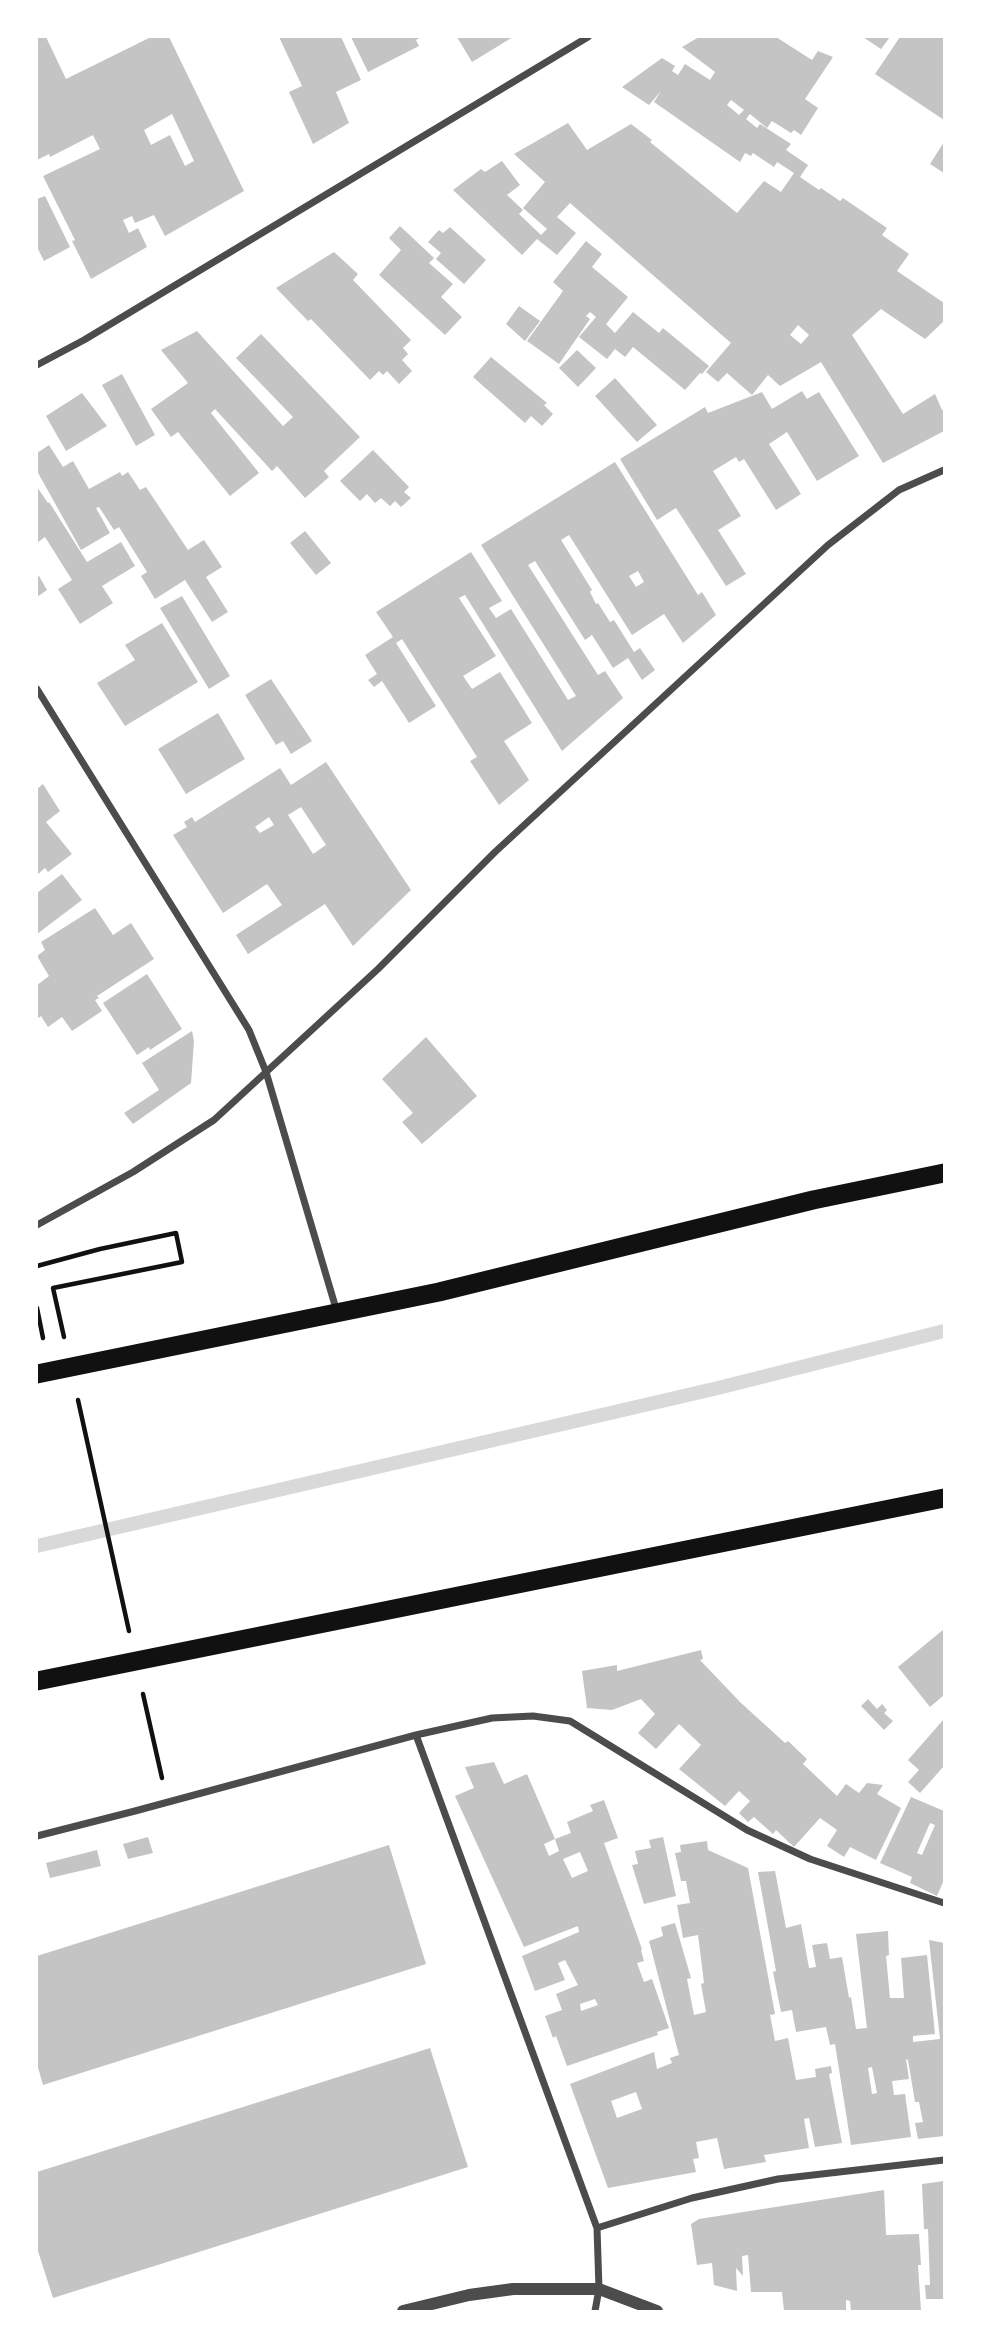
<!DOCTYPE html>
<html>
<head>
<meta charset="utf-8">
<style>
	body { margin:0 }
	#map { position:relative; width:981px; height:2348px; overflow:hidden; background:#fff; font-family:"Varela Round",sans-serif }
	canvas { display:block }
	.frame { position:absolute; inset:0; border:38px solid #fff; pointer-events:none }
</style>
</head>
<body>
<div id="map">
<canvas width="981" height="2348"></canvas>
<div class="frame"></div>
</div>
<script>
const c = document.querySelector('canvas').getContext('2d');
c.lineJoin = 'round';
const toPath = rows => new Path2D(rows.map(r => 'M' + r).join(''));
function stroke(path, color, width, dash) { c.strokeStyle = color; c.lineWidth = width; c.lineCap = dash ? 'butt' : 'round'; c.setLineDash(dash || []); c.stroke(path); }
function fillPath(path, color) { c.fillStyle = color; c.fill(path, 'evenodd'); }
const stream = toPath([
	[37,1546,718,1388,944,1331]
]);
const building = toPath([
	[37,37,46,37,66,79,151,37,169,37,244,191,165,236,154,215,135,223,132,216,123,220,129,233,138,228,147,247,91,279,72,241,75,240,43,176,100,149,93,135,50,157,49,154,37,160],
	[172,114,194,161,185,166,170,135,151,145,144,130],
	[279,37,341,37,361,80,336,92,349,123,313,144,289,92,302,86],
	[351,37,421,37,416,40,419,46,368,72],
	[457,37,513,37,472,62],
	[699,37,776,37,812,60,818,51,833,57,805,99,818,108,801,135,794,130,791,133,772,121,767,128,750,114,746,119,757,128,760,124,791,144,786,150,808,165,800,177,819,190,821,188,840,201,843,198,887,228,882,235,909,254,897,271,944,303,944,321,925,339,881,309,852,335,903,414,935,394,942,410,944,409,944,431,883,463,821,362,780,386,768,375,752,395,727,373,718,382,706,372,731,343,570,203,557,217,576,233,557,255,537,239,522,255,453,190,481,169,485,172,502,161,520,185,507,195,523,210,519,214,541,235,547,229,523,208,545,182,514,154,568,123,587,150,631,124,652,140,650,142,737,213,764,181,781,192,794,173,777,162,774,167,753,153,751,156,745,153,740,162,654,102,661,91,649,105,622,87,662,58,675,66,672,71,678,75,685,64,710,80,715,72,682,47],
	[731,100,744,110,739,115,727,105],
	[798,325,809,335,801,344,790,335],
	[863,37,890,37,881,49],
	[900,37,944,37,944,120,875,74],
	[944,142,944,173,930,164],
	[45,196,70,247,44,261,37,247,37,199],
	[400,226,434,258,429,263,453,284,441,297,462,317,445,335,379,275,401,250,389,238],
	[450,227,486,260,464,284,436,259,441,253,428,242,439,230,443,233],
	[586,241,602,254,592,267,628,297,606,324,615,333,633,312,659,333,663,328,709,366,702,374,700,373,685,390,633,347,625,357,615,349,607,359,579,337,596,317,590,312,586,316,590,319,559,364,527,341,563,291,553,282],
	[334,252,358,274,353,280,411,340,403,348,408,354,402,360,412,371,399,384,387,371,383,375,379,371,370,380,311,319,308,321,276,288],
	[519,306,540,321,525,341,506,324],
	[197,331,283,426,293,417,236,358,261,334,360,437,324,471,329,477,305,498,277,466,272,471,215,409,211,413,259,473,230,496,178,432,171,437,151,409,188,383,161,350],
	[577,350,596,368,578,387,559,368],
	[491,357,547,403,544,405,553,414,542,426,531,416,525,423,473,377],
	[122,374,155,435,136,446,102,385],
	[615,378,657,425,637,442,595,396],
	[802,391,807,399,819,392,859,456,817,481,787,432,769,444,801,494,776,510,744,459,739,462,736,457,713,471,741,516,718,530,746,574,726,586,676,508,657,520,620,459,705,407,708,413,762,392,772,409],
	[82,393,107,426,66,451,46,416],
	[49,445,63,467,73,461,89,489,120,472,122,476,128,472,140,490,146,487,188,550,204,540,222,567,206,577,228,612,212,622,185,580,155,599,141,576,147,572,119,527,114,530,99,507,96,508,110,533,81,550,37,471,37,453],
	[373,450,409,487,404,492,411,498,401,507,395,501,390,506,381,498,375,503,367,494,360,501,340,481],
	[615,462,698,595,702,592,716,615,683,643,664,614,632,635,569,535,561,540,592,590,590,592,596,604,598,603,610,622,614,620,634,652,640,648,655,670,642,680,628,658,613,668,592,635,585,640,535,561,528,565,598,675,605,671,623,698,562,751,465,595,459,598,496,656,463,676,472,689,500,672,532,723,504,741,529,780,499,805,470,761,477,757,402,639,396,643,436,706,409,723,382,681,374,687,368,680,377,674,365,655,393,637,376,612,471,552,502,601,489,608,496,618,511,609,568,700,576,696,481,545],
	[638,571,644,582,636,587,629,576],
	[37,487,48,503,49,502,87,562,121,542,135,566,102,586,113,603,80,624,58,589,72,580,45,537,37,543],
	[305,531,331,563,316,575,290,543],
	[39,576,47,590,37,597,37,577],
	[182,596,230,676,209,689,160,608],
	[162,623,198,682,125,726,97,683,135,660,125,645],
	[271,679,312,741,291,754,283,741,276,745,245,695],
	[218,713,245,759,186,794,158,749],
	[326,762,411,890,353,946,325,904,248,954,236,935,282,905,267,884,223,913,173,835,187,827,184,822,192,817,195,822,280,768,291,785],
	[301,807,326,845,313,854,288,815],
	[269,817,274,825,260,833,255,827],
	[43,784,60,811,46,822,72,854,48,872,45,868,37,875,37,789],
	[62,874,82,900,37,934,37,893],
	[95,908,113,935,131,923,154,959,97,996,99,998,95,1000,102,1011,72,1031,62,1017,48,1027,41,1016,37,1019,37,985,49,976,37,956,45,950,41,942],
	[147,974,182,1029,150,1050,149,1047,137,1055,103,1003],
	[192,1031,194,1041,191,1083,133,1124,124,1113,159,1090,142,1063],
	[426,1037,477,1096,422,1144,402,1122,413,1113,382,1079],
	[944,1629,944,1695,930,1707,898,1667],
	[701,1650,703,1659,700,1660,740,1702,785,1743,788,1741,807,1759,803,1764,837,1796,846,1784,859,1793,867,1783,883,1785,877,1794,901,1808,876,1860,850,1847,844,1857,827,1846,837,1830,820,1818,794,1847,776,1830,773,1834,754,1817,748,1822,739,1813,750,1801,739,1791,725,1806,679,1769,701,1745,679,1724,656,1749,638,1733,655,1714,641,1699,612,1710,587,1708,582,1671,617,1665,617,1671],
	[868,1699,877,1709,882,1704,887,1710,884,1713,893,1721,884,1730,861,1706],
	[944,1719,944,1766,920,1793,908,1782,919,1770,908,1760],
	[494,1762,504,1784,527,1774,555,1839,544,1844,549,1856,559,1851,555,1839,571,1833,567,1822,593,1811,590,1805,604,1800,618,1838,604,1843,642,1949,641,1950,644,1961,637,1963,644,1982,652,1979,669,2028,657,2032,658,2035,567,2066,556,2036,553,2038,545,2016,562,2010,556,1994,578,1985,565,1960,558,1963,565,1980,535,1991,522,1956,579,1932,578,1926,524,1947,455,1796,474,1788,465,1767],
	[580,1852,588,1871,572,1878,563,1859],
	[595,1999,598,2005,581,2011,580,2004],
	[911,1797,944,1811,944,1880,937,1896,910,1883,912,1877,880,1863],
	[930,1823,935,1825,922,1855,917,1853],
	[148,1837,153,1853,128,1859,123,1844],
	[663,1837,676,1896,644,1904,632,1865,638,1864,635,1851,651,1848,649,1840],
	[707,1841,708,1850,748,1868,775,2014,770,2015,775,2041,788,2038,796,2080,816,2077,815,2069,831,2066,832,2073,829,2074,842,2143,815,2147,809,2118,804,2119,809,2148,764,2155,766,2162,724,2169,717,2138,696,2142,699,2158,693,2159,696,2172,608,2188,570,2084,654,2052,657,2069,672,2063,670,2058,679,2055,649,1941,663,1936,661,1927,675,1923,691,1978,687,1979,694,2015,706,2012,701,1984,704,1983,698,1935,683,1938,677,1905,690,1903,686,1881,681,1881,675,1853,681,1852,680,1845],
	[636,2092,642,2109,617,2118,611,2101],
	[389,1845,426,1964,43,2085,37,2064,37,1956],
	[97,1850,101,1866,50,1878,46,1863],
	[775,1871,786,1928,801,1924,809,1968,816,1967,812,1945,827,1943,830,1959,842,1957,849,1998,851,1997,856,2029,867,2028,856,1934,888,1931,889,1955,886,1956,890,1998,904,1998,901,1958,927,1955,935,2034,913,2036,913,2042,940,2039,929,1940,944,1943,944,2136,918,2139,915,2123,923,2122,919,2102,915,2102,908,2060,906,2059,909,2079,892,2081,894,2095,905,2094,911,2137,851,2145,835,2044,830,2045,826,2027,796,2032,792,2010,781,2012,773,1972,776,1971,758,1872],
	[872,2067,877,2093,872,2094,868,2068],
	[430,2048,468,2167,53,2298,37,2248,37,2172],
	[944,2181,944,2299,926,2299,925,2285,930,2285,928,2229,924,2229,922,2184],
	[884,2190,886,2235,919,2234,921,2265,918,2265,921,2311,851,2311,850,2301,846,2300,846,2311,784,2311,782,2292,751,2292,748,2255,742,2256,743,2276,736,2268,737,2291,714,2285,712,2263,697,2265,691,2224,699,2219]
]);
const path = toPath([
	[37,1266,100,1249,176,1233,182,1262,53,1288,64,1337],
	[37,1308,43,1338],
	[78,1400,129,1631],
	[143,1694,162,1778]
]);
const minor = toPath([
	[37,365,84,340,588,37],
	[37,689,249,1030,266,1072,337,1312],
	[37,1225,133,1172,214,1120,378,969,495,852,828,545,899,490,944,470],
	[416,1735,597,2228],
	[37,1836,135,1811,416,1735,492,1718,533,1716,570,1721,747,1830,810,1859,944,1903],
	[595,2311,599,2289,597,2228,692,2198,778,2179,944,2160]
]);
const tertiary = toPath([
	[403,2311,469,2295,513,2289,599,2289,657,2311]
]);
const trunk = toPath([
	[37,1374,439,1292,813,1200,944,1173],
	[37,1681,944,1498]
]);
stroke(stream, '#d9d9d9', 14);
fillPath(building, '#c4c4c4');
stroke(path, '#111', 4.5);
stroke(minor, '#4c4c4c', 7);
stroke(tertiary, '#4c4c4c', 12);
stroke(trunk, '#111', 19);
</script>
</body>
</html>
